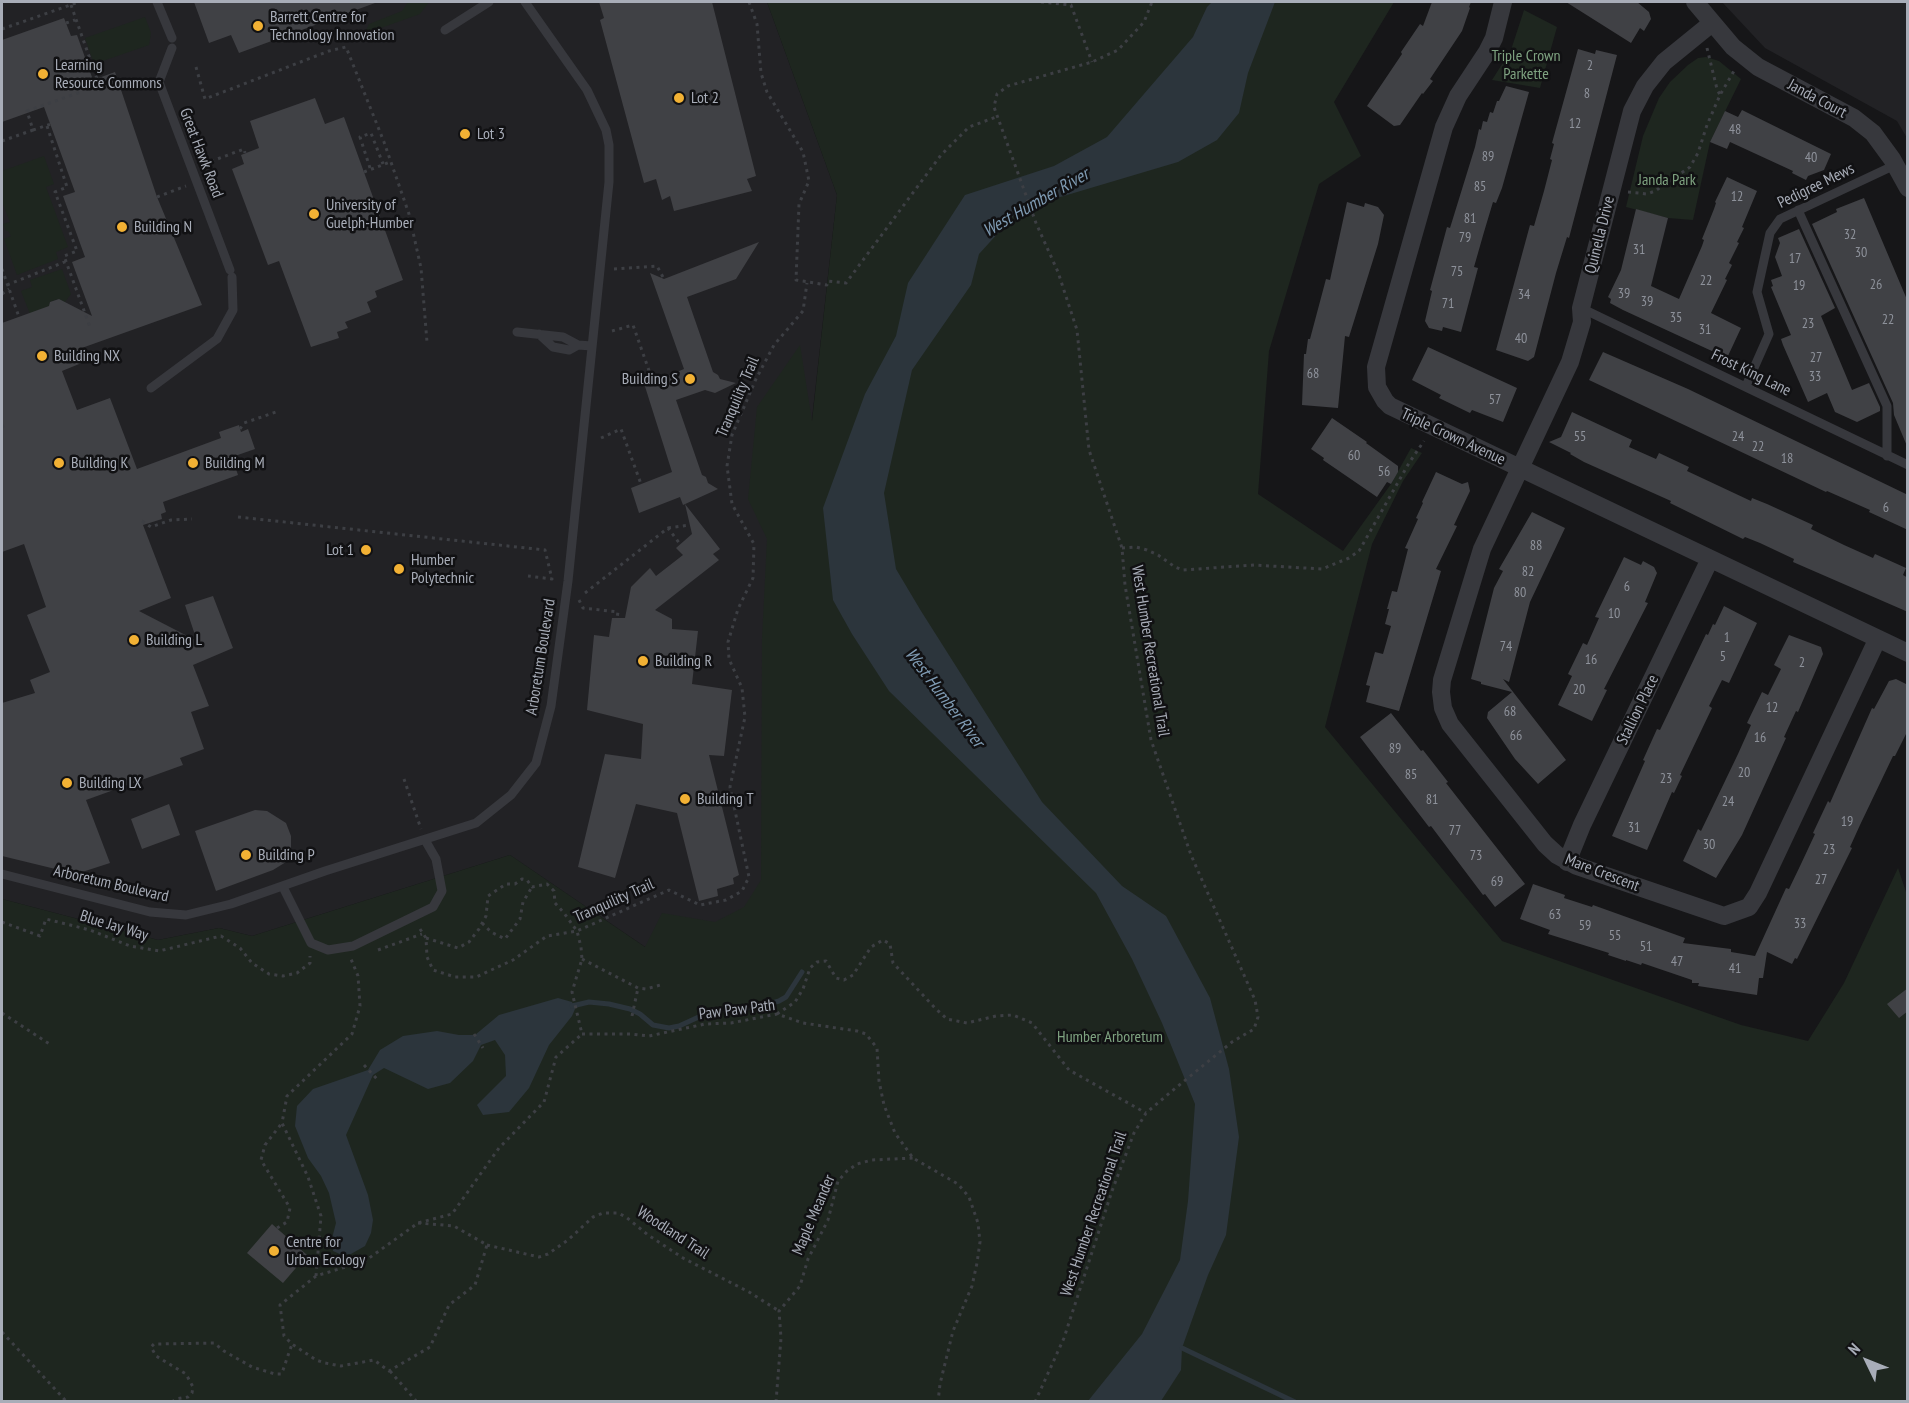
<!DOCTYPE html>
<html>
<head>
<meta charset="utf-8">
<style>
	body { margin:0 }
	#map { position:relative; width:1909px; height:1403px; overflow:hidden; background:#161618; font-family:"PT Sans Narrow",sans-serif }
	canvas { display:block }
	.frame { position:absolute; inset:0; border:3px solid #a8adb8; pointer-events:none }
	.north { position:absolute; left:1837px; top:1331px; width:60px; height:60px; -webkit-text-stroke:4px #111113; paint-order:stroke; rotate:313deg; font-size:16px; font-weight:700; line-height:24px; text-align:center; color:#a8adb8 }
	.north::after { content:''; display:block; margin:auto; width:21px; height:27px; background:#a8adb8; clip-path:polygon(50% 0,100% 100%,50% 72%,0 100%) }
</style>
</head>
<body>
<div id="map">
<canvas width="1909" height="1403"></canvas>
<div class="frame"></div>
<div class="north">N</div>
</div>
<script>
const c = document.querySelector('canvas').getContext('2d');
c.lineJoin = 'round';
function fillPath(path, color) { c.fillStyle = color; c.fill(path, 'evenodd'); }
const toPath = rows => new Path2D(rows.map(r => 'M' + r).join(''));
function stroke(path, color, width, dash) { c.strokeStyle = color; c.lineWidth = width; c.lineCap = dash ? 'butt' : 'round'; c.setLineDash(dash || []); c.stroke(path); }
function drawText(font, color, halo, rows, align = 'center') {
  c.font = font + ' "PT Sans Narrow",sans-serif'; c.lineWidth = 5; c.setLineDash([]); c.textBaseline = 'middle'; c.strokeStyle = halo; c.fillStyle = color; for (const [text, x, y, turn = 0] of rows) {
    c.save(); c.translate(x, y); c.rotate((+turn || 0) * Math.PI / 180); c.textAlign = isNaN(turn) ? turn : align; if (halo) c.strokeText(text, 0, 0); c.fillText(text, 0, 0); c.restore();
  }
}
const built = toPath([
	[2,2,767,2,837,195,806,472,772,900,707,989,510,855,252,936,219,928,158,940,2,899],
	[1722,2,1907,2,1907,138,1897,121,1765,48]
]);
const green = toPath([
	[408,2,429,2,420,14,364,34,369,24,402,11],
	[767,2,1394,2,1334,102,1361,156,1319,184,1269,351,1258,494,1343,551,1391,484,1411,448,1422,453,1403,481,1372,544,1325,727,1502,941,1741,1025,1808,1041,1844,983,1898,868,1908,898,1907,1401,2,1401,2,899,158,940,219,928,252,936,510,855,645,947,662,913,715,922,744,907,761,880,762,638,767,539,748,499,757,407,800,345,812,421,837,195],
	[1524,10,1557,27,1540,88,1492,80,1511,50],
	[145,17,151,33,149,45,94,64,85,38],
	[1706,57,1719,61,1741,79,1710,142,1693,220,1668,218,1626,207,1643,136,1659,98,1670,82,1688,65,1698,58],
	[44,156,54,184,46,187,68,247,56,252,58,259,17,275,4,239,11,236,8,231,6,231,3,224,10,222,2,202,2,171],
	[62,269,71,294,65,302,58,299,50,302,49,306,30,314,21,291,32,287,30,280]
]);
const water = toPath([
	[1212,2,1275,2,1248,73,1239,113,1217,140,1178,162,1020,209,979,254,971,285,912,370,884,493,896,569,921,611,1042,802,1122,886,1166,916,1210,998,1229,1069,1239,1137,1226,1235,1208,1275,1182,1348,1181,1370,1161,1401,1088,1401,1142,1334,1180,1260,1188,1201,1195,1104,1162,1023,1132,959,1096,893,889,691,852,634,833,600,823,508,865,394,896,336,908,283,965,195,1054,166,1107,137,1193,37,1207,7],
	[558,998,572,1002,575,1009,572,1016,549,1045,529,1088,509,1112,483,1115,477,1105,506,1076,505,1055,495,1040,481,1045,473,1061,450,1083,428,1089,384,1068,373,1075,346,1135,368,1195,373,1220,371,1233,365,1246,351,1254,342,1255,333,1251,331,1242,336,1223,329,1193,321,1176,308,1158,295,1126,297,1106,313,1089,368,1070,380,1050,403,1036,437,1031,459,1035,475,1035,499,1015]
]);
const stream = toPath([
	[572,1006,589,1002,609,1004,630,1009,640,1014,653,1025,669,1028,679,1026,714,1010,759,1007,779,1001,786,997,802,972],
	[1182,1348,1295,1402]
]);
const building = toPath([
	[194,2,374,2,375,3,239,53,231,35,209,43],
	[599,2,712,2,756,176,747,179,752,191,674,211,670,196,662,200,656,179,644,183,600,20,604,18],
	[1432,2,1471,2,1469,7,1470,8,1462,31,1430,79,1433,81,1423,94,1422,93,1400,125,1394,126,1367,106,1402,54,1401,52,1420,24,1423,26],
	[1566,2,1637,2,1649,12,1651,19,1644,31,1640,28,1631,43],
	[64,18,71,36,77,35,93,80,115,72,157,197,202,305,79,349,84,362,62,371,77,410,110,398,137,469,221,438,219,432,239,425,241,432,248,429,255,449,232,457,238,475,163,502,166,512,161,514,162,519,143,525,171,598,139,611,197,641,185,605,213,596,233,648,193,665,209,706,191,712,204,749,180,758,183,765,86,800,110,863,76,874,2,856,2,703,35,693,30,680,50,672,27,615,46,607,24,544,2,552,2,323,49,306,50,302,59,299,92,316,72,262,85,257,63,196,75,192,44,107,2,122,2,40],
	[1578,49,1595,54,1596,50,1617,55,1569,238,1567,237,1556,273,1534,357,1528,361,1496,350,1530,225,1534,226,1544,191,1552,160,1550,159,1554,144,1552,143],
	[1506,86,1529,92,1502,188,1496,203,1493,202,1484,232,1474,267,1478,268,1461,332,1443,327,1442,331,1429,328,1425,321,1432,291,1430,290,1447,227,1450,228,1475,147,1479,129,1481,130,1483,121,1487,122,1490,112,1493,113,1497,101,1499,101],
	[315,98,325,124,344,117,403,280,375,291,377,297,367,302,371,312,345,322,348,328,337,332,339,338,311,347,279,261,268,265,232,169,244,164,241,155,259,148,250,121],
	[1742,110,1831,154,1824,170,1808,176,1806,180,1792,173,1793,171,1730,142,1727,149,1710,142,1725,111,1738,117],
	[1727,177,1757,191,1742,227,1744,228,1737,242,1739,243,1729,263,1732,265,1725,279,1727,280,1711,313,1741,328,1727,358,1623,310,1610,303,1611,299,1608,297,1621,270,1636,209,1668,218,1651,286,1679,299,1702,246,1704,240,1702,239,1714,209,1716,203,1715,202],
	[1864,198,1908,302,1907,446,1894,415,1893,403,1812,224,1837,212,1836,209],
	[1347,202,1364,207,1365,203,1378,207,1384,215,1378,244,1349,337,1345,336,1338,408,1302,405,1304,354,1306,354,1308,339,1310,339,1326,279,1330,280],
	[1799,229,1835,308,1821,316,1852,390,1869,383,1880,407,1880,411,1857,422,1835,412,1827,393,1808,402,1783,345,1781,339,1791,335,1771,287,1773,286,1771,280,1782,276,1775,257,1780,243,1778,238],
	[759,242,736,279,687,297,713,372,718,375,720,379,736,383,715,393,705,390,676,400,702,475,706,477,708,483,718,489,683,505,680,497,639,513,631,488,672,472,642,377,652,382,684,369,650,273,664,279],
	[1428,347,1517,388,1503,422,1472,410,1470,413,1439,398,1441,395,1412,380],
	[1603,352,1688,389,1908,495,1908,530,1869,512,1870,510,1827,491,1826,492,1589,380],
	[1572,412,1632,440,1629,447,1656,459,1659,453,1689,467,1687,471,1751,501,1752,498,1767,504,1813,525,1811,529,1844,545,1873,558,1875,554,1906,568,1903,575,1908,578,1908,612,1793,562,1794,559,1760,543,1745,537,1743,539,1670,503,1671,501,1584,462,1570,454,1571,453,1549,442,1561,437],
	[1332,418,1367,442,1366,443,1398,466,1398,472,1391,484,1387,482,1377,497,1323,460,1324,458,1311,449],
	[1436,472,1462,484,1468,482,1470,491,1454,525,1457,526,1436,569,1441,571,1399,711,1366,702,1370,686,1366,685,1375,652,1383,654,1391,626,1385,624,1389,609,1387,609,1392,591,1397,592,1408,549,1405,548,1418,519,1416,518,1423,503,1422,502],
	[685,504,720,549,713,554,719,560,655,610,672,619,672,629,698,631,692,684,732,690,724,756,709,755,739,875,733,878,734,884,717,889,718,896,699,901,677,813,636,804,615,878,578,867,605,754,641,759,643,724,587,710,594,635,609,637,612,618,625,618,631,587,650,568,656,576,683,555,676,548,692,534],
	[1532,512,1565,528,1530,602,1509,682,1503,679,1566,760,1538,784,1515,759,1487,718,1488,712,1512,692,1481,684,1481,682,1471,679,1494,588,1503,571,1499,569],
	[1624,557,1641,565,1643,561,1654,567,1657,573,1645,602,1648,603,1604,689,1607,690,1592,721,1558,705,1572,676,1568,674,1583,643,1587,645,1599,618,1595,617],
	[1724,606,1757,623,1729,683,1722,680,1709,706,1712,708,1680,775,1682,776,1674,793,1672,792,1647,850,1612,836,1645,761,1643,760,1657,729,1660,730,1706,634,1708,635,1713,624,1715,625],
	[1789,635,1821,647,1823,654,1798,712,1796,711,1784,737,1786,738,1742,835,1716,878,1683,861,1698,829,1701,831,1738,754,1751,725,1747,723,1762,692,1768,695,1781,669,1774,665],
	[1896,679,1908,685,1908,730,1895,756,1893,756,1860,825,1850,847,1852,848,1797,959,1795,958,1792,964,1767,952,1763,978,1759,978,1757,995,1698,986,1699,983,1692,983,1692,980,1642,963,1641,965,1626,960,1626,961,1608,955,1609,953,1548,934,1550,930,1520,919,1533,884,1565,895,1564,898,1592,907,1593,905,1685,938,1683,943,1731,949,1731,952,1755,956,1786,888,1789,889,1801,864,1815,834,1813,833,1828,801,1830,803,1872,708,1874,709,1889,681],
	[1391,713,1421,751,1423,750,1448,782,1446,783,1525,884,1495,907,1485,894,1483,895,1431,826,1429,827,1360,737],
	[169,804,180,835,142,849,131,819],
	[255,810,267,811,286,823,291,836,291,849,286,862,273,870,216,891,195,831],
	[1908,988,1908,1011,1899,1018,1887,1004],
	[272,1224,307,1255,283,1283,247,1253]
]);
const path = toPath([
	[749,2,757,24,761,73,767,92,803,152,809,181,799,204,796,280,827,285,828,281,846,283,941,155,969,127,996,117],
	[1041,2,1071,5,1092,62],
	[71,5,97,79],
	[66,23,75,20],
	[2,29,79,2],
	[1707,48,1717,89,1720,95],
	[196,67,205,99,329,51,346,47,384,142,409,214,421,268,427,342],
	[47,126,67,187,55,192,77,251,64,256,90,327],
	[33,130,51,124],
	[2,141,33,130,27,111,81,92],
	[204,164,244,149,245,153],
	[370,168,360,137,371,133,383,164],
	[364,172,390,162],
	[1628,192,1647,194,1655,191,1690,167,1698,153,1707,125,1720,95,1734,71],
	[157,197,186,186],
	[2,269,19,317],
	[614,269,657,266,664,279],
	[7,285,67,261],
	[2,294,9,289],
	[612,331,633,325,653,382],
	[2,425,5,431],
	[240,429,244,423,276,412],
	[601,438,621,429,641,484],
	[238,517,545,550,552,579,528,576],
	[142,521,151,527,171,520,192,519],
	[668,528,690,525],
	[1122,548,1136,547,1147,550,1158,555,1175,567,1183,570,1254,565,1322,569,1349,558,1359,551,1409,463,1424,441],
	[585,593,668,528,680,544],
	[579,600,583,608,618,612,617,618],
	[404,779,421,829],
	[2,922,40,936,46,919,90,930,130,946,159,951,221,936,240,948,252,963,269,974,283,976,297,973,310,963,310,956],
	[482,923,491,932,505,939,520,919,523,902,532,887],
	[420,929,426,938,427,957,433,970,455,977,476,977,513,960,547,936,577,931,669,890,700,905,726,900,742,891,749,877,730,787,745,717,742,688,729,659,728,642,738,609,753,578,754,544,732,504,727,466,732,435,756,379,774,345,803,311,807,283],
	[426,938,458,948,469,942,479,929,486,916,488,896,506,884,515,884,522,879,527,880,532,887,547,884,554,891,555,903,564,913,577,931,581,947,582,959,572,992,582,1034],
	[378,950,422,934],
	[582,959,638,988,646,989,664,984],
	[2,1013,51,1045],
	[777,1014,795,1002,803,989,810,968,817,962,826,961,836,978,844,980,853,975,871,947,883,940,890,944,893,963,935,1008,947,1019,967,1023,996,1016,1013,1015,1032,1023,1069,1070,1146,1113],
	[632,1016,638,988],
	[474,1034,483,1048],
	[582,1034,631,1034,649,1036,705,1024,731,1023,777,1014,803,1023,857,1031,866,1034,877,1048,879,1081,884,1105,895,1133,913,1158,958,1184,969,1197,978,1223,980,1242,977,1263,972,1286,953,1331,940,1384,938,1402],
	[364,1065,377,1079],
	[418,1223,454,1226,487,1245,475,1285,449,1305,430,1347,389,1371,374,1360,341,1366,325,1363,316,1360,292,1344,284,1336,280,1305,316,1276,365,1261,418,1223,452,1214,499,1148,544,1102,556,1057,582,1034],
	[277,1228,287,1222,290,1208,261,1160,265,1145,282,1123],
	[487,1245,539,1257,548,1254,568,1240,593,1217,603,1213,618,1213,626,1217,648,1235,683,1258,749,1292,779,1311],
	[316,1276,321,1216,308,1177,282,1123,287,1096,352,1034,360,1006,358,976,351,959],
	[2,1332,67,1402],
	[390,1371,417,1402],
	[172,1402,176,1399,188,1397,192,1393,193,1387,186,1374,156,1356,151,1347,154,1344,214,1343,224,1351,252,1367,275,1374,281,1374,283,1370,292,1344],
	[776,1402,781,1338,779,1311,800,1286,808,1259,828,1220,838,1181,847,1171,857,1164,872,1160,913,1158],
	[1035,1402,1064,1338,1112,1191,1134,1133,1146,1113,1172,1091,1232,1042,1254,1029,1258,1017,1255,1000,1191,855,1151,740,1125,585,1122,548,1089,450,1077,330,1058,272,1036,223,994,107,997,94,1008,86,1092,62,1118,50,1144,22,1152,2]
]);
const service = toPath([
	[157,2,172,38],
	[445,30,489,2],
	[172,48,159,82,230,270],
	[1798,210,1887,406,1887,456],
	[1581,308,1908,465],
	[517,332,563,337,578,345,592,346],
	[539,334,553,347,569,350,578,345],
	[1746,386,1769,334,1757,292,1770,233,1780,219,1895,165],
	[151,388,217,339,233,310,232,277],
	[2,874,150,912,186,915,231,904,325,871,476,823,511,795,536,763,551,706,568,581,609,182,609,145,606,130,587,90,525,2],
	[283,887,311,943,328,950,353,946,433,907,442,891,436,859,425,840]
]);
const minor = toPath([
	[1503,2,1494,38,1487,52,1458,96,1444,127,1376,367,1377,387,1385,401,1390,406,1908,653],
	[1695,2,1733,47,1758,67,1854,118,1873,133,1892,159,1908,188],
	[1712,23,1664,62,1645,86,1632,111,1581,308,1582,322,1570,362,1482,549,1442,680,1441,692,1443,708,1450,724,1545,844,1557,855,1577,866,1724,916,1749,907,1758,893,1877,640],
	[1567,862,1582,825,1710,559]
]);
const markers = [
	[258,26,6,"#f2b134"],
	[43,74,6,"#f2b134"],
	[679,98,6,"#f2b134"],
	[465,134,6,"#f2b134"],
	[314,214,6,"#f2b134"],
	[122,227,6,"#f2b134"],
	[42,356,6,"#f2b134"],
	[690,379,6,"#f2b134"],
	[59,463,6,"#f2b134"],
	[193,463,6,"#f2b134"],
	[366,550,6,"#f2b134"],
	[399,569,6,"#f2b134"],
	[134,640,6,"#f2b134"],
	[643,661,6,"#f2b134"],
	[67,783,6,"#f2b134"],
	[685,799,6,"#f2b134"],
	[246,855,6,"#f2b134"],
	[274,1251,6,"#f2b134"]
];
const numberNames = [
	["2",1590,66],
	["8",1587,94],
	["12",1575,124],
	["48",1735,130],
	["89",1488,157],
	["40",1811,158],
	["85",1480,187],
	["12",1737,197],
	["81",1470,219],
	["32",1850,235],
	["79",1465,238],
	["31",1639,250],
	["30",1861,253],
	["17",1795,259],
	["75",1457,272],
	["22",1706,281],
	["26",1876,285],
	["19",1799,286],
	["39",1624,294],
	["34",1524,295],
	["39",1647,302],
	["71",1448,304],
	["35",1676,318],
	["22",1888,320],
	["23",1808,324],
	["31",1705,330],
	["40",1521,339],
	["27",1816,358],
	["68",1313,374],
	["33",1815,377],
	["57",1495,400],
	["55",1580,437],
	["24",1738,437],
	["22",1758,447],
	["60",1354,456],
	["18",1787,459],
	["56",1384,472],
	["6",1886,508],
	["88",1536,546],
	["82",1528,572],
	["6",1627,587],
	["80",1520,593],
	["10",1614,614],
	["1",1727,638],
	["74",1506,647],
	["5",1723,657],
	["16",1591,660],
	["2",1802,663],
	["20",1579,690],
	["12",1772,708],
	["68",1510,712],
	["66",1516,736],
	["16",1760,738],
	["89",1395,749],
	["20",1744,773],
	["85",1411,775],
	["23",1666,779],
	["81",1432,800],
	["24",1728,802],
	["19",1847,822],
	["31",1634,828],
	["77",1455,831],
	["30",1709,845],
	["23",1829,850],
	["73",1476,856],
	["27",1821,880],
	["69",1497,882],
	["63",1555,915],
	["33",1800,924],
	["59",1585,926],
	["55",1615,936],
	["51",1646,947],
	["47",1677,962],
	["41",1735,969]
];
const poiNames = [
	["Barrett Centre for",270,17],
	["Technology Innovation",270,35],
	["Learning",55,65],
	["Resource Commons",55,83],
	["Lot 2",691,98],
	["Lot 3",477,134],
	["University of",326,205],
	["Guelph-Humber",326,223],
	["Building N",134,227],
	["Building NX",54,356],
	["Building S",678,379,"right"],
	["Building K",71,463],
	["Building M",205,463],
	["Lot 1",354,550,"right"],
	["Humber",411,560],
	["Polytechnic",411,578],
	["Building L",146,640],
	["Building R",655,661],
	["Building LX",79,783],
	["Building T",697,799],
	["Building P",258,855],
	["Centre for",286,1242],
	["Urban Ecology",286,1260]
];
const parkNames = [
	["Triple Crown",1526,56],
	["Parkette",1526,74],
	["Janda Park",1667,180],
	["Humber Arboretum",1110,1037]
];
const streetNames = [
	["Janda Court",1817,99,28],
	["Great Hawk Road",201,153,69],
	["Pedigree Mews",1816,186,-26],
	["Quinella Drive",1600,235,-76],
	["Frost King Lane",1751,373,26],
	["Tranquility Trail",738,397,-67],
	["Triple Crown Avenue",1453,437,25],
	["West Humber Recreational Trail",1150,651,81],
	["Arboretum Boulevard",541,657,-81],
	["Stallion Place",1638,710,-64],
	["Mare Crescent",1602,873,21],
	["Arboretum Boulevard",111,884,13],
	["Tranquility Trail",614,901,-24],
	["Blue Jay Way",114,926,17],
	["Paw Paw Path",737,1010,-7],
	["West Humber Recreational Trail",1094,1214,-71],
	["Maple Meander",814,1215,-67],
	["Woodland Trail",673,1233,33]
];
const waterNames = [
	["West Humber River",1036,203,-30],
	["West Humber River",944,698,53]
];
fillPath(built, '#222225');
fillPath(green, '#1e261f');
fillPath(water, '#2c353c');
stroke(stream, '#2c353c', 5);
fillPath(building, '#404145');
stroke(path, '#3d3f44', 3, [3, 4.5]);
stroke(service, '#37383d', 9);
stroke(minor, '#37383d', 18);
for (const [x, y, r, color] of markers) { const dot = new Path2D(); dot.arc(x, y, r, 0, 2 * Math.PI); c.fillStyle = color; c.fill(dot); stroke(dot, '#111113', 2); }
drawText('14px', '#8e929b', null, numberNames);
drawText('16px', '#a8adb8', '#111113', poiNames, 'left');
drawText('16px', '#7fa381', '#111113', parkNames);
drawText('16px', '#a8adb8', '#111113', streetNames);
drawText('italic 18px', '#7f9bb3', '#111113', waterNames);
</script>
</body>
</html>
